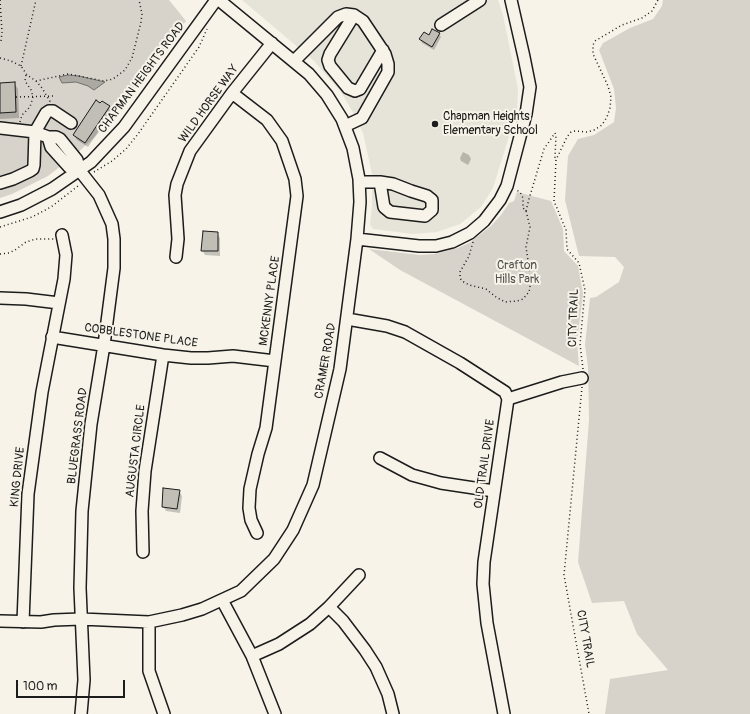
<!DOCTYPE html>
<html>
<head>
<meta charset="utf-8">
<style>
	body { margin:0 }
	#map { position:relative; width:750px; height:714px; overflow:hidden; background:#f7f3e8; font-family:Pangolin,sans-serif }
	canvas { display:block }
	.scale { position:absolute; left:16px; top:680px; width:109px; height:18px; box-sizing:border-box; border:2px solid #1c1c1c; border-top:0; padding-left:5px; font-size:12px; line-height:14px; white-space:nowrap; color:#1c1c1c; -webkit-text-stroke:3px #f7f3e8; paint-order:stroke }
</style>
</head>
<body>
<div id="map">
<canvas width="750" height="714"></canvas>
<div class="scale">100 m</div>
</div>
<script>
const c = document.querySelector('canvas').getContext('2d');
c.lineJoin = 'round';
function fillPath(path, color) { c.fillStyle = color; c.fill(path, 'evenodd'); }
const toPath = rows => new Path2D(rows.map(r => 'M' + r).join(''));
function stroke(path, color, width, dash) { c.strokeStyle = color; c.lineWidth = width; c.lineCap = dash ? 'butt' : 'round'; c.setLineDash(dash || []); c.stroke(path); }
function drawText(font, color, halo, rows, align = 'center') {
  c.font = font + ' Pangolin,sans-serif'; c.lineWidth = 4; c.setLineDash([]); c.textBaseline = 'middle'; c.strokeStyle = halo; c.fillStyle = color; for (const [text, x, y, turn = 0] of rows) {
    c.save(); c.translate(x, y); c.rotate((+turn || 0) * Math.PI / 180); c.textAlign = isNaN(turn) ? turn : align; if (halo) c.strokeText(text, 0, 0); c.fillText(text, 0, 0); c.restore();
  }
}
const built = toPath([
	[242,0,498,0,503,15,518,89,517,110,493,188,481,207,460,224,437,232,413,234,373,229,370,225,372,205,372,174,363,133,354,114,341,92,313,60]
]);
const green = toPath([
	[0,0,169,0,186,21,96,136,76,154,48,176,12,194,0,198],
	[663,0,750,0,750,714,605,714,610,679,668,670,637,634,624,601,592,603,578,562,589,420,588,367,585,345,590,298,596,297,619,282,624,267,615,257,579,256,565,200,568,156,578,139,594,135,614,122,616,108,614,89,599,50,603,43,630,28,653,19,662,6],
	[517,192,551,201,563,229,564,251,578,266,583,294,577,342,579,366,400,270,369,249,420,255,434,254,458,248,469,243,491,226,501,215,509,203,514,201]
]);
const water = toPath([
	[68,75,79,76,105,82,94,90,88,86,76,82,62,83,59,77,68,75]
]);
const shadow = toPath([
	[439,34,441,37,434,50,422,43,420,39],
	[14,83,18,89,19,118,0,119,0,84],
	[100,104,109,107,112,111,88,147,77,140,74,135],
	[463,152,469,155,471,159,468,165,461,161,460,158],
	[217,233,220,238,220,256,205,255,202,250],
	[179,491,182,496,180,513,166,511,163,506]
]);
const building = toPath([
	[432,29,440,33,432,47,419,39,424,32,429,35,432,29],
	[15,82,16,112,0,113,0,83,15,82],
	[96,100,100,103,102,101,110,106,85,143,73,135,96,100],
	[203,231,218,232,218,251,201,251,203,231],
	[163,488,180,490,177,509,162,507,163,488]
]);
const path = toPath([
	[0,0,2,32,1,41],
	[0,58,11,61,21,66,27,75,36,81,68,74,104,81,113,79,125,70,132,58,141,22,142,14,139,0],
	[21,66,36,0],
	[36,81,42,88,51,103],
	[16,97,55,96],
	[20,122,22,115,30,107,33,97,31,90,25,81,26,75],
	[94,172,112,161,126,149,138,134,199,47,207,29],
	[526,211,529,199,544,149,555,133,556,135,555,157,556,160],
	[0,227,32,217,51,207,78,186],
	[473,242,469,256,460,272,460,278,462,281,469,285,486,289,496,297,505,302,517,301,523,299,529,292,531,281,526,247,530,227,526,211,523,208,523,198,520,192,515,189],
	[0,254,9,253,15,250,26,242,36,239,54,239],
	[583,369,580,344,585,290,579,263,567,249,566,230,554,201,556,160,567,137,571,132,575,131,587,132,594,130,602,125,607,117,610,108,611,97,608,86,593,54,593,45,595,41,622,25,642,18,652,11,658,0],
	[582,387,564,575,589,714]
]);
const minor = toPath([
	[354,15,330,54,328,60,330,66,348,88,355,91,360,89,383,50],
	[441,25,480,0],
	[294,61,338,17,346,14,354,15,363,21,385,54,388,64,388,72,362,118,345,126],
	[232,93,267,120,282,141,295,179,297,196,266,428,258,454,250,489,249,508,251,520,257,533],
	[0,128,35,132,48,137,56,137,60,139,77,160,80,171,99,195,112,224,114,239,114,268,104,345,91,424,82,511,80,588,84,680,81,714],
	[48,137,51,147,69,167,80,171],
	[359,182,380,182,393,184,411,191,427,196,432,200,432,210,425,216,390,212,384,207,380,182],
	[0,183,13,179,30,171,33,169,34,165,35,132,46,113,49,111,53,111,71,123],
	[0,212,21,205,52,189,91,162,124,127,216,0],
	[357,239,419,246,436,246,452,242,470,233,484,221,500,200,507,186,526,114,530,87,524,57,511,0],
	[176,257,178,239,175,195,177,184,190,151,232,93,272,43],
	[0,298,26,299,59,303],
	[347,319,387,326,405,332,460,363,505,392,508,399,484,562,483,584,487,623,504,714],
	[52,337,163,355,191,358,208,358,233,356,275,361],
	[508,399,562,382,582,378],
	[380,458,412,475,441,483,494,491],
	[143,552,142,511,145,471,163,355],
	[222,600,252,656,275,714],
	[329,607,343,621,365,650,376,667,388,694,393,714],
	[0,621,41,622,54,620,81,619,149,622,182,615,202,609,241,591,274,559,293,530,313,485,340,369,357,239,360,202,359,179,353,148,342,119,327,95,309,74,219,0],
	[23,622,28,494,42,392,64,279,66,255,62,235],
	[149,622,149,671,164,714],
	[252,656,279,644,310,624,329,607,359,575]
]);
const markers = [
	[435,124,4,"#1c1c1c"]
];
const streetNames = [
	["CHAPMAN HEIGHTS ROAD",142,78,-53],
	["WILD HORSE WAY",209,104,-54],
	["MCKENNY PLACE",270,301,-82],
	["CITY TRAIL",574,318,-88],
	["COBBLESTONE PLACE",141,336,8],
	["CRAMER ROAD",326,361,-80],
	["BLUEGRASS ROAD",78,436,-83],
	["AUGUSTA CIRCLE",136,451,-83],
	["OLD TRAIL DRIVE",485,464,-82],
	["KING DRIVE",18,477,-84],
	["CITY TRAIL",585,639,80]
];
const poiNames = [
	["Chapman Heights",443,117],
	["Elementary School",443,131]
];
const parkNames = [
	["Crafton",517,266],
	["Hills Park",517,280]
];
fillPath(built, '#e6e3d9');
fillPath(green, '#d7d3cb');
fillPath(water, '#aca9a2');
stroke(water, '#72716c', 1);
fillPath(shadow, '#0003');
fillPath(building, '#c0beb5');
stroke(building, '#1c1c1c', 1);
stroke(minor, '#1c1c1c', 14);
stroke(path, '#1c1c1c', 1.5, [1, 3]);
stroke(minor, '#f7f3e8', 11);
for (const [x, y, r, color] of markers) { const dot = new Path2D(); dot.arc(x, y, r, 0, 2 * Math.PI); c.fillStyle = color; c.fill(dot); stroke(dot, '#f7f3e8', 1.5); }
drawText('12px', '#1c1c1c', '#f7f3e8', streetNames);
drawText('12px', '#1c1c1c', '#f7f3e8', poiNames, 'left');
drawText('12px', '#545351', '#f7f3e8', parkNames);
</script>
</body>
</html>
